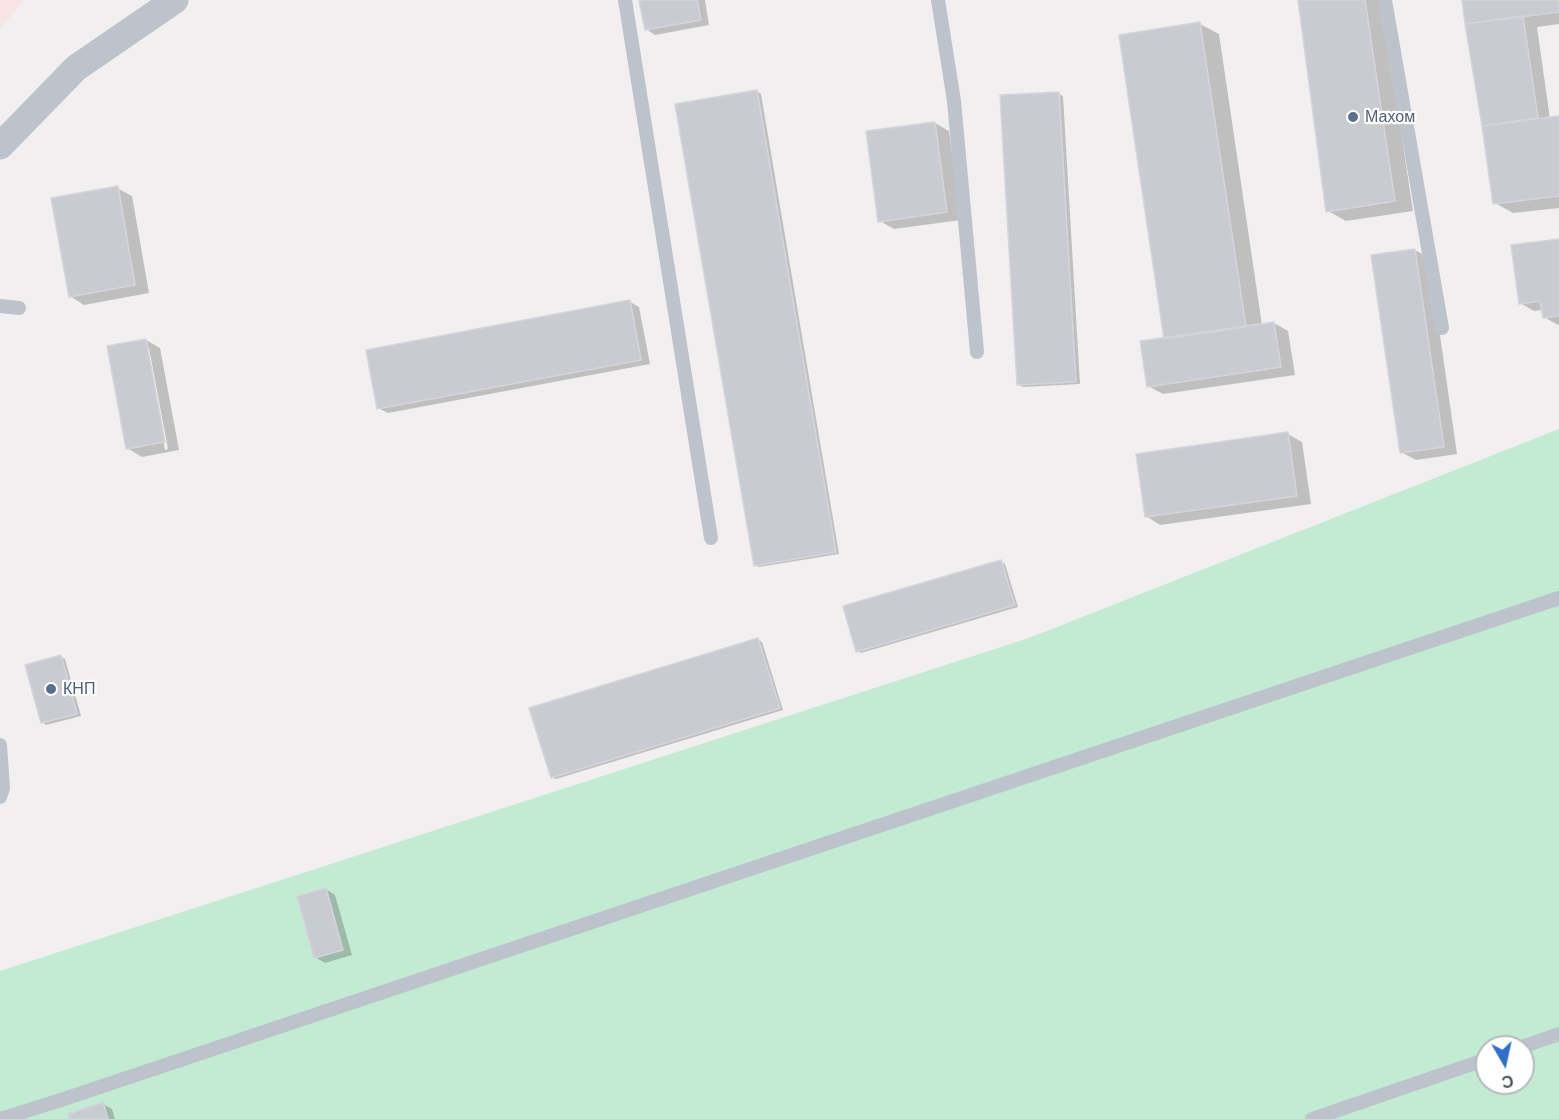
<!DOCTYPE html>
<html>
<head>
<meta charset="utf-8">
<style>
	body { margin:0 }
	#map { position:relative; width:1559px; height:1119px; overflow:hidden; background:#f1efef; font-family:"Work Sans",sans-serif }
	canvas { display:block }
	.north { position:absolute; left:1475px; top:1035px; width:60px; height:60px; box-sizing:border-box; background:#fff; border:2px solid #b6babd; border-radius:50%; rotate:171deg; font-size:16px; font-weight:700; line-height:24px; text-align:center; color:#49525a }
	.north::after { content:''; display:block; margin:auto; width:21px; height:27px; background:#2f6ecb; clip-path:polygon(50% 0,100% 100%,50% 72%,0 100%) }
</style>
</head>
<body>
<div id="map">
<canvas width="1559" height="1119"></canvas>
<div class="north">С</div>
</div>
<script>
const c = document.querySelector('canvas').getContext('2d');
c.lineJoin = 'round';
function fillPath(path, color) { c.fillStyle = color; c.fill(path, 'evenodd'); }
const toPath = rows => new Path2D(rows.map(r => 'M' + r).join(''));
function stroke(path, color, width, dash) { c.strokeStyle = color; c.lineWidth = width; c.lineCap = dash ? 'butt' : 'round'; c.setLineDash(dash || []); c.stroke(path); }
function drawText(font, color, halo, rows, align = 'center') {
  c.font = font + ' "Work Sans",sans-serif'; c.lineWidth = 4.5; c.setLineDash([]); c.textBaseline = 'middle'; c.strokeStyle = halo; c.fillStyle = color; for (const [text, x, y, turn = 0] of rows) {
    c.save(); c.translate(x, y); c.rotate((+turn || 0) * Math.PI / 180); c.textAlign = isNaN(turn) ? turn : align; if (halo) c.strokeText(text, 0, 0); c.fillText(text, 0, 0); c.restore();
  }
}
const medical = toPath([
	[0,0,24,0,0,29]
]);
const green = toPath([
	[1559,429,1559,1119,0,1119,0,971,1029,638],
	[1487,1047,1523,1047,1523,1083,1487,1083]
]);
const shadow = toPath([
	[656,0,705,0,709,25,655,35,646,29],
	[1299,0,1381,0,1413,211,1346,221,1328,211],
	[1464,0,1559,0,1559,24,1537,27,1550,119,1559,118,1559,208,1513,213,1495,203],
	[1200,24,1219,34,1262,325,1274,323,1288,331,1295,375,1163,394,1148,386,1166,339],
	[757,91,761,94,839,554,759,567,755,565],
	[1059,94,1063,96,1080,384,1023,387,1018,384],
	[935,123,949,131,961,220,894,229,880,221],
	[117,188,132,196,149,293,84,305,70,296],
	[1559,240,1559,325,1558,325,1544,317,1543,310,1534,311,1520,303],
	[1415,250,1429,258,1457,454,1416,460,1401,452],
	[630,302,639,307,650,364,388,413,378,408],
	[146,340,160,348,179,450,142,457,127,448],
	[146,348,149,348,168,449,165,450],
	[1288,434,1302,442,1311,504,1160,525,1146,516],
	[1001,561,1005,564,1018,607,861,653,857,651],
	[758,640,762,642,783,710,556,779,552,777],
	[61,657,65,659,81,716,46,725,42,722],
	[326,889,335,895,352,955,325,963,315,957],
	[103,1104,112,1109,115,1119,71,1119]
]);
const building = toPath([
	[648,0,697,0,701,20,645,30,639,1,648,0],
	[1298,0,1365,0,1395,201,1326,212,1298,0],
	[1462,0,1559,0,1559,12,1465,24,1462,0],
	[1523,16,1538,118,1482,126,1465,24,1523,16],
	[1200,22,1246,327,1164,339,1119,35,1200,22],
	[757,90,836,552,754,566,675,104,757,90],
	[1059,92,1076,382,1017,385,1000,95,1059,92],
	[1559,116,1559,196,1493,204,1482,126,1559,116],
	[935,122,947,212,878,222,866,131,935,122],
	[118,186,135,285,69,297,51,198,118,186],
	[1559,239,1559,316,1543,318,1540,301,1519,304,1511,245,1559,239],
	[1415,249,1444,447,1400,453,1371,255,1415,249],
	[630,300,641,360,377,409,366,350,630,300],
	[1274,322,1281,367,1147,387,1140,341,1274,322],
	[146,339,165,442,126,449,107,346,146,339],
	[1288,432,1297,496,1145,517,1136,454,1288,432],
	[1001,560,1015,605,856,652,843,606,1001,560],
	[758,638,780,708,551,778,529,708,758,638],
	[61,655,77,714,41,723,25,665,61,655],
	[326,888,343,950,314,958,297,896,326,888],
	[103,1102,108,1119,69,1119,68,1114,103,1102]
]);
const service = toPath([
	[625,0,711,538],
	[938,0,954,101,977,352],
	[1385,0,1442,328],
	[0,306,19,308],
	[0,745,3,788,0,797],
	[1521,1047,1559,1034],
	[0,1119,61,1100,1559,598],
	[1312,1119,1487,1059]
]);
const minor = toPath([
	[0,146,76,68,175,0]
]);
const markers = [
	[1353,117,6,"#5c6f8a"],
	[51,689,6,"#5c6f8a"]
];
const serviceNames = [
	["Махом",1365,117],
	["КНП",63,689]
];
fillPath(medical, '#f8e5e3');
fillPath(green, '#c3ead3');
fillPath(shadow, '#0003');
fillPath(building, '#c9cbd1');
stroke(building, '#d4d5da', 1.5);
stroke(service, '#bcc3ca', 14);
stroke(minor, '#bcc3ca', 27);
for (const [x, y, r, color] of markers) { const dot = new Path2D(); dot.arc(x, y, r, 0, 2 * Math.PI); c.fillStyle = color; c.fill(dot); stroke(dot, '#fff', 2); }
drawText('16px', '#4e5e75', '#fff', serviceNames, 'left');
</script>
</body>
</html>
